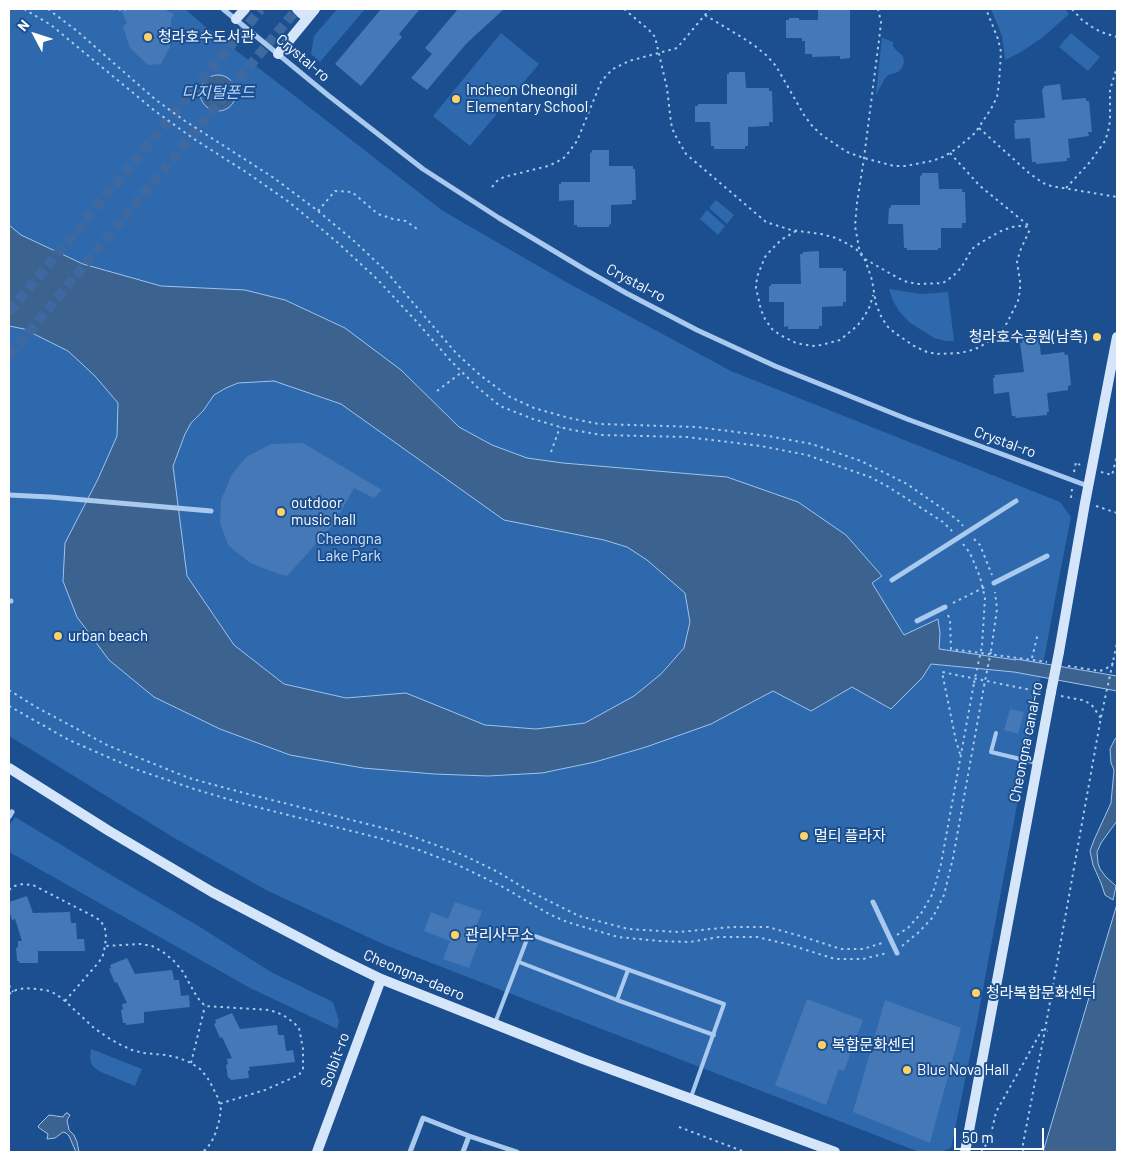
<!DOCTYPE html>
<html>
<head>
<meta charset="utf-8">
<style>
	body { margin:0 }
	#map { position:relative; width:1126px; height:1161px; overflow:hidden; background:#1b4f8f; font-family:Barlow,sans-serif }
	canvas { display:block }
	.frame { position:absolute; inset:0; border:10px solid #fff; pointer-events:none }
	.north { position:absolute; left:10px; top:10px; width:50px; height:50px; -webkit-text-stroke:4px #1b4f8f; paint-order:stroke; rotate:310deg; font-size:14px; font-weight:700; line-height:20px; text-align:center; color:#fff }
	.north::after { content:''; display:block; margin:auto; width:18px; height:22px; background:#fff; clip-path:polygon(50% 0,100% 100%,50% 72%,0 100%) }
	.scale { position:absolute; left:954px; top:1128px; width:90px; height:22px; box-sizing:border-box; border:2px solid #fff; border-top:0; padding-left:6px; font-size:15px; line-height:18px; white-space:nowrap; color:#fff; -webkit-text-stroke:4px #1b4f8f; paint-order:stroke }
</style>
</head>
<body>
<div id="map">
<canvas width="1126" height="1161"></canvas>
<div class="frame"></div>
<div class="north">N</div>
<div class="scale">50 m</div>
</div>
<script>
const c = document.querySelector('canvas').getContext('2d');
c.lineJoin = 'round';
function fillPath(path, color) { c.fillStyle = color; c.fill(path, 'evenodd'); }
const toPath = rows => new Path2D(rows.map(r => 'M' + r).join(''));
function stroke(path, color, width, dash) { c.strokeStyle = color; c.lineWidth = width; c.lineCap = dash ? 'butt' : 'round'; c.setLineDash(dash || []); c.stroke(path); }
function drawText(font, color, halo, rows, align = 'center') {
  c.font = font + ' Barlow,"Noto Sans KR",sans-serif'; c.lineWidth = 4; c.setLineDash([]); c.textBaseline = 'middle'; c.strokeStyle = halo; c.fillStyle = color; for (const [text, x, y, turn = 0] of rows) {
    c.save(); c.translate(x, y); c.rotate((+turn || 0) * Math.PI / 180); c.textAlign = isNaN(turn) ? turn : align; if (halo) c.strokeText(text, 0, 0); c.fillText(text, 0, 0); c.restore();
  }
}
const green = toPath([
	[9,9,185,9,207,28,443,211,566,282,731,371,1060,502,1063,506,1071,517,1059,578,976,1027,951,1148,941,1152,919,1152,385,945,266,890,176,839,9,736],
	[337,9,365,9,320,62,311,54,314,36],
	[991,9,1065,9,1069,14,1043,37,1021,52,1005,60,1002,36],
	[501,33,539,64,470,146,433,116],
	[1071,33,1100,57,1088,71,1059,47],
	[882,37,885,39,893,42,893,46,895,49,903,56,904,62,902,68,898,72,888,75,884,80,876,95],
	[716,200,734,215,727,224,709,208],
	[707,210,725,226,718,235,700,219],
	[889,289,921,294,948,292,954,341,946,341,934,338,909,322,899,311,893,301],
	[15,817,101,869,200,927,271,972,333,1002,339,1021,337,1029,250,988,9,852,9,826],
	[91,1049,142,1069,135,1086,101,1072,95,1068,92,1065,90,1059]
]);
const water = toPath([
	'200 93a18 18 0 1 1 36 0a18 18 0 1 1-36 0Z',
	[9,225,21,235,83,264,161,286,245,290,285,300,345,328,401,370,459,427,492,445,527,458,563,463,727,477,798,502,846,535,882,576,872,583,904,635,938,619,940,633,939,649,1016,660,1016,659,1117,676,1117,691,1014,672,931,664,922,678,891,709,852,687,811,711,773,691,711,724,646,747,595,762,542,773,488,776,434,774,363,768,290,755,220,729,154,697,109,660,77,617,63,581,65,543,98,479,117,436,118,403,95,376,68,351,24,329,9,326,9,225],
	[274,381,341,404,504,520,604,540,627,547,647,560,685,593,690,622,684,648,661,674,634,696,585,723,536,729,485,725,406,693,346,698,284,684,234,645,187,576,173,466,185,434,191,423,203,411,214,395,226,388,238,383,274,381],
	[1117,737,1117,821,1101,843,1097,852,1098,863,1100,869,1106,877,1116,886,1113,900,1105,895,1101,883,1093,865,1090,851,1094,840,1111,803,1114,770,1111,763,1110,749,1115,739,1117,737],
	[1117,904,1117,1152,1043,1152,1093,984,1117,904],
	[67,1113,70,1115,67,1120,69,1130,74,1135,77,1142,79,1152,76,1152,69,1136,66,1133,63,1132,55,1138,47,1139,48,1134,38,1127,39,1125,49,1115,63,1117,65,1114,67,1113]
]);
const building = toPath([
	[121,9,163,9,174,14,171,19,170,47,161,64,148,65,130,48,123,26,127,23],
	[381,9,420,9,399,34,402,37,361,86,335,64],
	[458,9,504,9,467,43,427,90,411,78,432,54,425,48],
	[818,9,850,9,850,58,840,59,840,56,812,57,812,54,805,54,805,41,802,41,802,38,786,38,786,20,789,20,789,18,799,18,799,20,818,20],
	[729,72,745,72,746,88,769,88,769,91,772,91,773,122,769,122,769,126,748,127,748,146,745,146,745,149,714,149,714,146,711,146,710,122,695,122,695,106,698,106,698,104,727,104,727,74,729,74],
	[1060,84,1062,100,1086,98,1086,101,1089,101,1092,132,1088,132,1089,136,1068,139,1070,158,1067,158,1067,161,1036,164,1036,162,1032,162,1030,138,1015,139,1014,123,1016,123,1015,120,1045,118,1042,89,1044,88,1044,86],
	[592,150,609,150,609,166,633,166,633,169,635,169,636,200,632,200,632,204,611,205,611,224,609,225,609,227,577,227,577,225,574,225,574,200,559,201,559,184,561,184,561,182,590,182,590,153,592,152],
	[922,173,938,173,939,189,962,189,962,192,965,192,966,223,962,223,962,228,941,228,941,248,938,248,938,250,907,250,907,248,904,248,903,224,888,224,889,207,891,208,891,205,920,205,920,176,922,175],
	[819,251,819,268,843,268,843,271,846,271,846,302,843,302,843,306,822,307,822,326,819,326,819,329,788,329,788,326,784,327,784,302,769,302,769,286,771,286,771,284,801,284,800,254,803,254,803,252],
	[1039,338,1041,355,1064,352,1065,355,1068,355,1071,385,1068,386,1068,390,1047,393,1049,412,1047,412,1047,415,1016,418,1015,416,1012,416,1009,392,994,394,993,378,995,378,994,375,1024,372,1020,343,1022,343,1022,340],
	[303,443,382,490,374,498,354,488,334,524,287,576,279,574,250,563,228,545,220,523,221,500,232,474,246,457,271,444],
	[1010,709,1024,712,1018,734,1004,730],
	[27,896,33,913,70,912,71,923,76,923,77,939,84,939,85,951,38,951,38,963,19,963,19,961,17,961,16,948,18,947,18,941,22,941,15,919,12,920,9,910,9,902],
	[455,902,482,911,474,933,481,936,469,968,443,959,450,941,424,931,431,912,448,919],
	[127,958,135,974,172,970,174,980,179,980,181,996,189,995,190,1007,144,1012,144,1023,126,1025,126,1023,123,1023,121,1010,123,1009,122,1004,127,1003,117,982,115,983,109,969,111,968,110,965],
	[807,999,863,1020,844,1071,839,1069,826,1105,775,1085],
	[885,1000,961,1028,930,1143,853,1112],
	[232,1013,240,1029,277,1025,278,1035,284,1035,286,1051,293,1050,295,1062,249,1067,250,1070,248,1071,249,1078,231,1080,230,1078,228,1078,226,1065,228,1064,227,1059,232,1058,222,1037,220,1038,214,1024,216,1023,215,1020]
]);
const secondaryTunnel = toPath([
	[9,312,261,9],
	[9,356,297,9]
]);
const path = toPath([
	[24,9,51,25,155,111,194,139,246,172,289,202,337,242,377,279,416,321,450,360,477,387,500,406,533,419,567,429,602,435,687,437,761,446,807,455,870,477,887,486,943,522,952,531],
	[48,9,77,31,156,100,185,121,274,178,318,211,353,240,385,270,456,353,480,375,508,396,534,408,569,418,599,424,697,427,768,436,812,444,861,461,907,484,943,509,960,522,963,526],
	[112,9,126,10],
	[624,9,649,30,655,37,667,88,671,123,674,133,686,154,766,222,791,230,821,234,836,238,844,242,856,249,864,258,868,268,872,280,876,304,881,316,887,326,895,333,914,346,927,352,937,354,959,353,969,351,980,347,1000,333,1007,323,1018,301,1020,290,1020,281,1017,262,1020,251,1031,227],
	[1072,9,1082,20,1092,27,1101,32,1117,37],
	[705,15,743,38,755,46,766,55,776,66,804,115,813,127,823,136,847,152,864,158,894,166,905,166,932,161,943,157,956,149,975,133,991,109,997,97,999,83,1001,52,998,39,986,9],
	[979,128,1029,173,1043,183,1051,186,1117,197],
	[950,153,980,186,1029,226],
	[492,187,497,181,504,177,548,166,557,162,565,157,577,141,597,92,601,82,606,76,613,69,629,61,677,48,710,9],
	[1066,188,1090,162,1105,141,1108,132,1110,121,1110,90,1117,67],
	[318,211,335,191,352,192,378,214,393,219,406,221,417,229],
	[796,231,781,240,772,249,765,257,757,277,756,288,761,310,765,319,772,329,780,335,796,343,812,346,821,345,840,340,857,326,864,317,870,306,873,295],
	[862,255,859,248,855,226,857,203,864,158,880,32,881,22,878,9],
	[865,259,891,274,904,281,917,284,943,283,953,276,961,268,972,249,980,243,1001,231,1012,227,1020,226,1031,227],
	[437,391,462,372],
	[551,452,560,427],
	[1074,472,1076,462,1080,465],
	[1101,472,1112,475,1117,456],
	[1072,489,1071,498,1075,499],
	[1096,506,1117,513],
	[974,539,980,545,992,575],
	[963,544,970,553,980,577,985,598,982,646],
	[953,603,987,586],
	[948,615,950,620,951,649,1047,662],
	[991,651,997,609,995,592],
	[1032,658,1038,633],
	[1068,666,1100,671,1107,668,1116,661],
	[9,690,36,707,107,745,189,778,244,793,403,833,463,855,498,872,529,891,579,916,628,929,679,932,732,927,768,927,804,937,841,949,863,949,882,943],
	[1061,696,1082,700,1091,704,1103,721],
	[9,706,69,740,135,769,194,789,241,803,379,838,419,850,458,865,501,886,549,914,567,922,618,937,660,941,690,942,719,937,757,937,787,944,835,959,863,959,887,953],
	[960,754,956,741,942,672,1041,692],
	[9,890,14,886,23,884,33,885,93,916,101,921,105,929,106,937,105,946,140,944,152,946,163,952,175,962,183,972,197,997,205,1006,270,1010,283,1015,293,1022,299,1028,303,1049,303,1069,299,1075,265,1090,219,1104],
	[897,935,908,928,922,912,933,893,941,864,974,683],
	[902,946,919,932,933,917,944,895,953,858,984,686],
	[9,985,13,992],
	[9,994,16,990,25,988,46,990,56,994,65,1001,94,1028,107,1037,119,1044,132,1050,143,1053,166,1055,179,1058,191,1063,200,1069,207,1077,212,1086,218,1098,221,1110,219,1121,216,1132,211,1143,205,1150,200,1152],
	[65,1001,99,962,103,955,105,946],
	[191,1063,205,1006],
	[679,1127,745,1152],
	[981,1152,990,1139,996,1112,1042,1030,1048,1031],
	[1023,1152,1023,1144,1045,1030,1101,717,1117,643]
]);
const lane = toPath([
	[996,733,991,752,1037,763],
	[519,962,617,1000,714,1035],
	[617,1000,628,970],
	[495,1023,529,934,724,1004,691,1097]
]);
const street = toPath([
	[223,9,329,96,423,169,499,218,584,269,626,293,697,330,775,366,907,419,1088,486],
	[9,495,50,497,211,511],
	[892,580,1016,501],
	[994,583,1047,556],
	[9,601,11,601],
	[917,621,945,607],
	[9,817,12,812],
	[873,902,897,953],
	[410,1152,423,1118,469,1136,517,1152],
	[463,1152,469,1136]
]);
const secondary = toPath([
	[297,9,302,14,310,15],
	[236,19,245,9],
	[278,54,315,9],
	[1059,652,1085,503,1117,337],
	[9,768,109,831,212,892,332,955,381,979,583,1059,835,1152],
	[317,1152,381,979],
	[965,1152,1051,692]
]);
const pathBridge = toPath([
	[974,683,982,646],
	[984,686,991,651]
]);
const secondaryBridge = toPath([
	[1051,692,1059,652]
]);
const markers = [
	[148,37,5,"#ffd166"],
	[456,99,5,"#ffd166"],
	[1097,337,5,"#ffd166"],
	[281,512,5,"#ffd166"],
	[58,636,5,"#ffd166"],
	[804,836,5,"#ffd166"],
	[455,935,5,"#ffd166"],
	[976,993,5,"#ffd166"],
	[822,1045,5,"#ffd166"],
	[907,1070,5,"#ffd166"]
];
const poiNames = [
	["청라호수도서관",158,37],
	["Incheon Cheongil",466,90],
	["Elementary School",466,107],
	["청라호수공원(남측)",1087,337,"right"],
	["outdoor",291,503],
	["music hall",291,520],
	["urban beach",68,636],
	["멀티 플라자",814,836],
	["관리사무소",465,935],
	["청라복합문화센터",986,993],
	["복합문화센터",832,1045],
	["Blue Nova Hall",917,1070]
];
const streetNames = [
	["Crystal-ro",303,58,40],
	["Crystal-ro",636,283,28],
	["Crystal-ro",1005,442,20],
	["Cheongna canal-ro",1026,742,-79],
	["Cheongna-daero",414,975,23],
	["Solbit-ro",335,1060,-70]
];
const parkNames = [
	["Cheongna",349,539],
	["Lake Park",349,556]
];
const waterNames = [
	["디지털폰드",218,93]
];
fillPath(green, '#2e69ad');
fillPath(water, '#3c6290');
stroke(water, '#9cc4f0', 1);
fillPath(building, '#4478b7');
stroke(secondaryTunnel, '#3d69a0', 10, [10, 5]);
stroke(path, '#a9c9ee', 2, [2.5, 4]);
stroke(lane, '#a9c9ee', 4);
stroke(street, '#a9c9ee', 5);
stroke(secondary, '#d6e6fa', 10);
stroke(pathBridge, '#a9c9ee', 2, [2.5, 4]);
stroke(secondaryBridge, '#d6e6fa', 10);
for (const [x, y, r, color] of markers) { const dot = new Path2D(); dot.arc(x, y, r, 0, 2 * Math.PI); c.fillStyle = color; c.fill(dot); stroke(dot, '#1b4f8f', 2); }
drawText('15px', '#fff', '#1b4f8f', poiNames, 'left');
drawText('15px', '#fff', '#1b4f8f', streetNames);
drawText('15px', '#cfe3fa', '#1b4f8f', parkNames);
drawText('italic 16px', '#b5d3f5', '#1b4f8f', waterNames);
</script>
</body>
</html>
